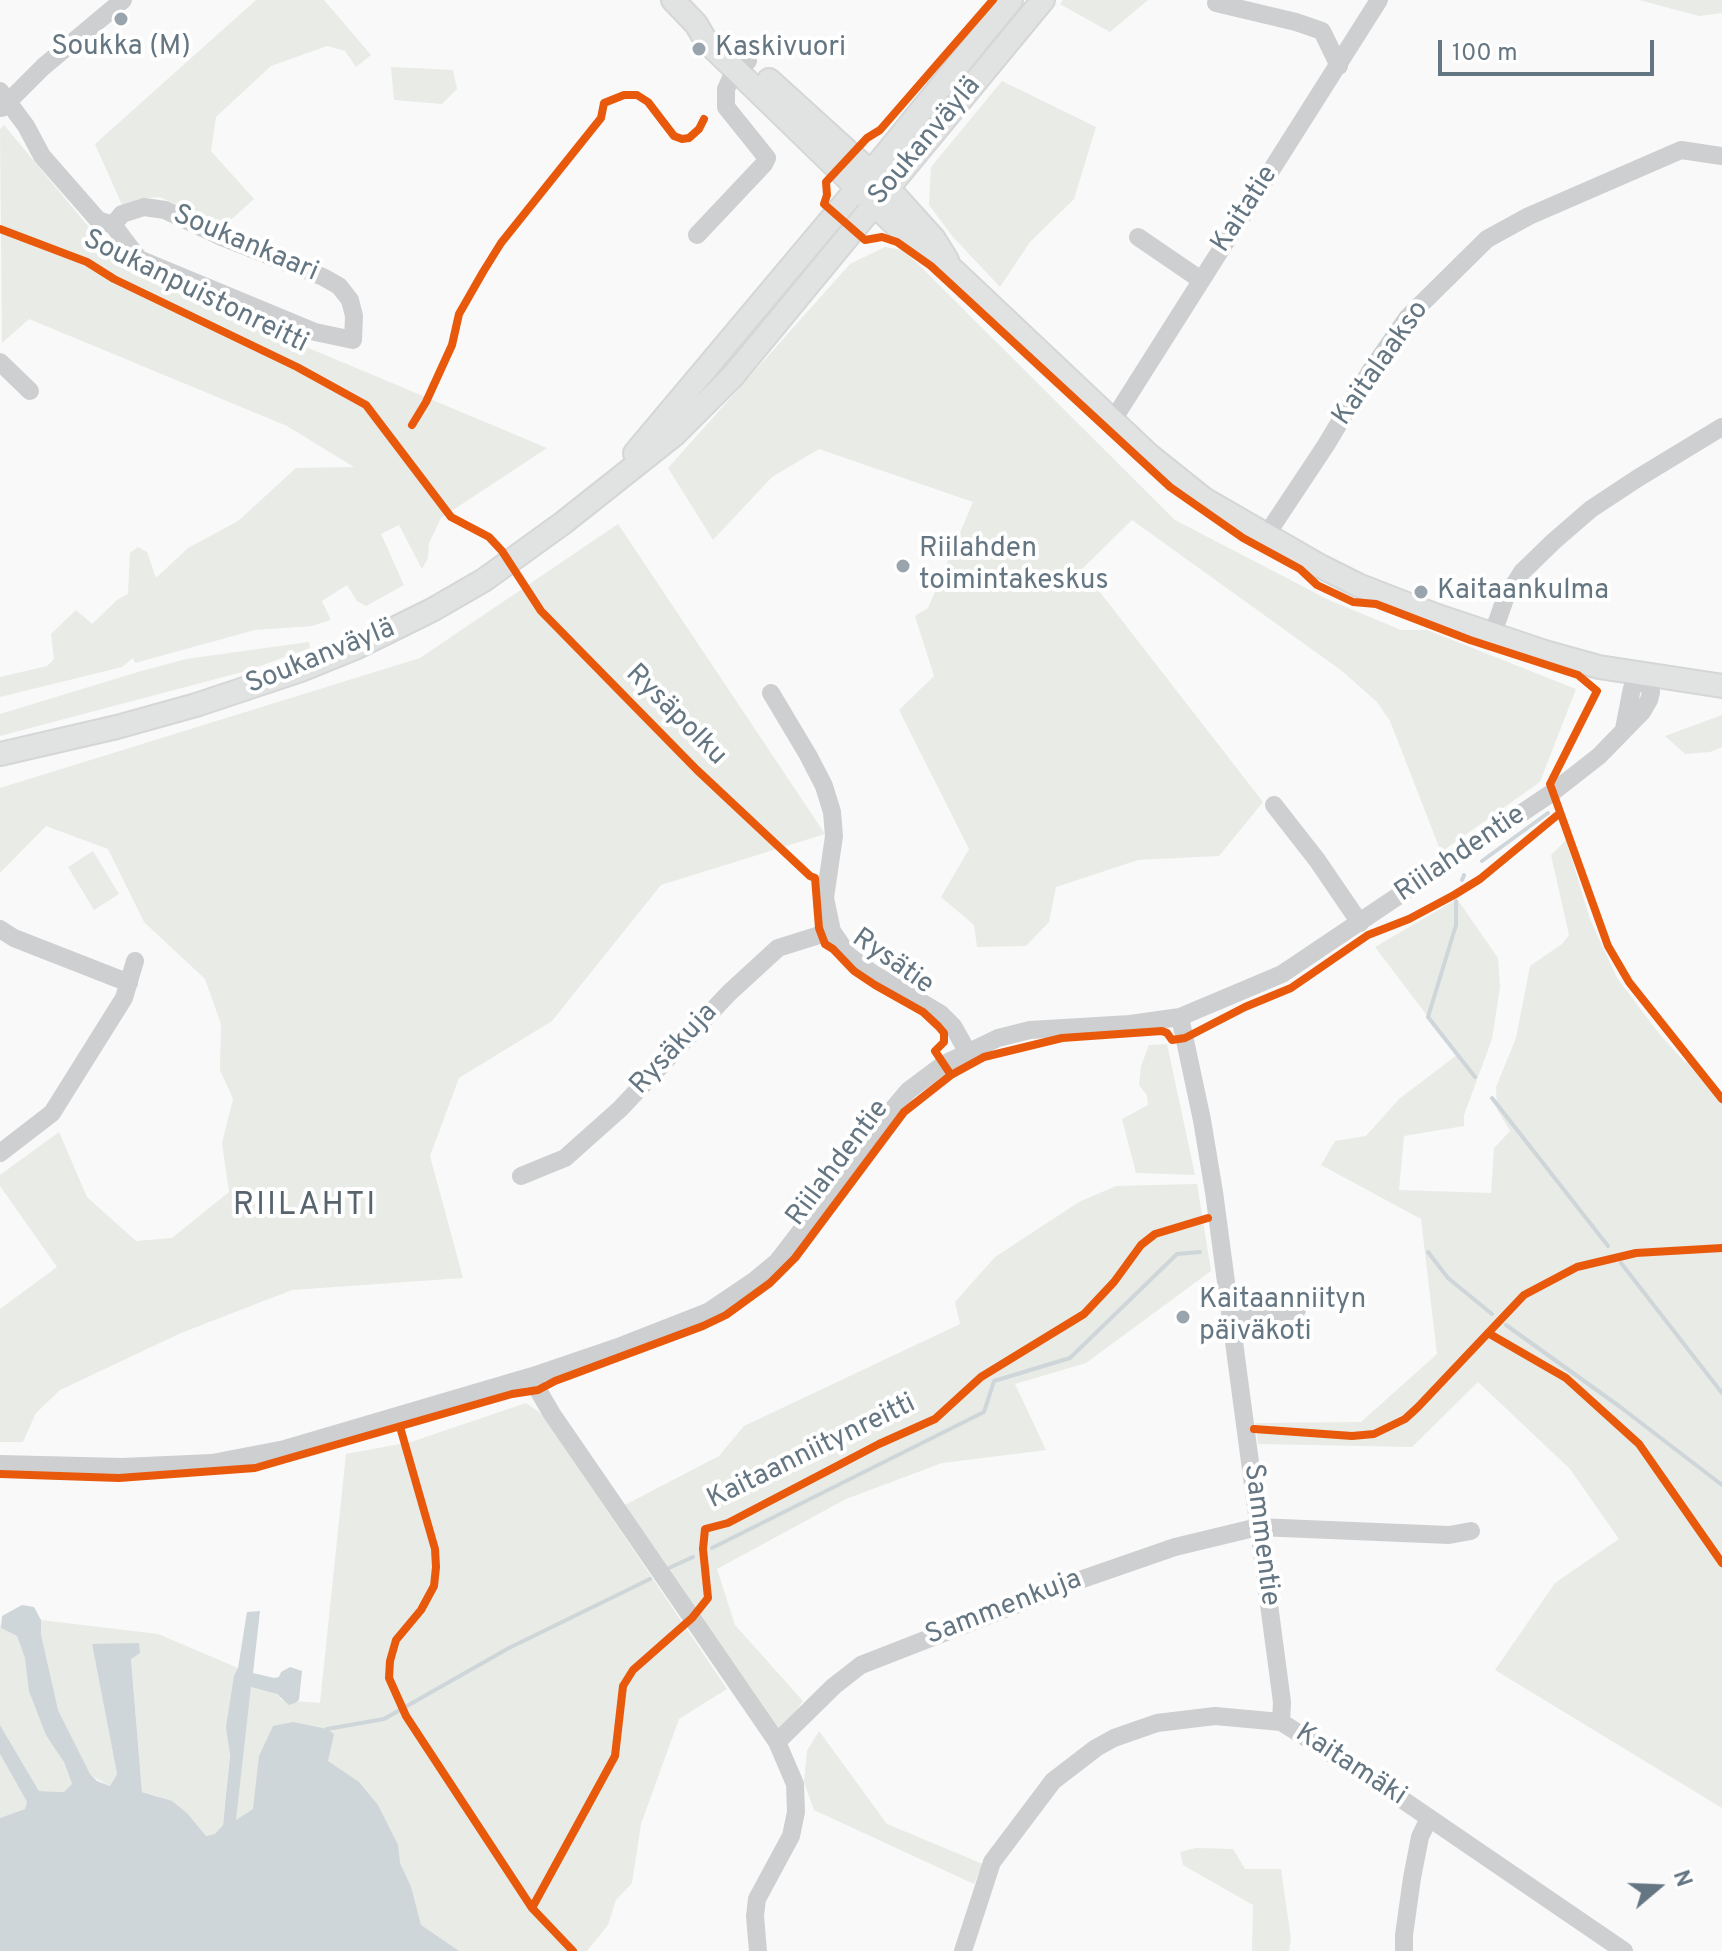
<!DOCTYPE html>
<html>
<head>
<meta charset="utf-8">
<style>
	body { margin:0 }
	#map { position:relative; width:1722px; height:1951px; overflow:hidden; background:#f9f9f9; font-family:Overpass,sans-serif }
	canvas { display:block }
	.north { position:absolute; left:1618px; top:1847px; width:80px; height:80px; -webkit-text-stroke:6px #fff; paint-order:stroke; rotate:71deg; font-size:22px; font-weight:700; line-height:32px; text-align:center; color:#657683 }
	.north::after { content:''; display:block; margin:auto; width:28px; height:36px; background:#657683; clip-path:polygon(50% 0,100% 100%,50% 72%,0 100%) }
	.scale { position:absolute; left:1438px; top:40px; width:216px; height:36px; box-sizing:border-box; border:4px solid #657683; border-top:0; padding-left:10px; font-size:24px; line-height:28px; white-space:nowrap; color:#657683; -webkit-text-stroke:6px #fff; paint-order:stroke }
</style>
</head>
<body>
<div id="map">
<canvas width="1722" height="1951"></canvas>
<div class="north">N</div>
<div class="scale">100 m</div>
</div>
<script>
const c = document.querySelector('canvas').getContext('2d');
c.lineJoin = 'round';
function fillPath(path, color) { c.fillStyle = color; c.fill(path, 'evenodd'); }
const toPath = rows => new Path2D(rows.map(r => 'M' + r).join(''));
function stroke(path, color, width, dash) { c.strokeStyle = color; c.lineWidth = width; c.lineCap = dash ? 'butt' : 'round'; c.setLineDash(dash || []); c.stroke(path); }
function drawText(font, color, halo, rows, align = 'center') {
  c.font = font + ' Overpass,sans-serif'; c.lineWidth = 8; c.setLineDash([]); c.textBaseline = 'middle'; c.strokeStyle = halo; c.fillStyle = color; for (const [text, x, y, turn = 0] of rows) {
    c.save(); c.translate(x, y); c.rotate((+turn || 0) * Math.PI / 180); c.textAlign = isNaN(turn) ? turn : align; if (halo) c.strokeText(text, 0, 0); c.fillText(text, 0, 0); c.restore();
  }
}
const green = toPath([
	[256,0,324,0,371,55,356,67,345,51,327,46,271,66,216,117,211,151,254,199,223,227,160,197,140,199,122,205,95,144],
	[1063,0,1148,0,1110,32,1060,4],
	[1639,0,1722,0,1722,13,1699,16],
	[391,67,453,70,457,89,442,104,394,100],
	[1002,81,1096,127,1074,199,1030,242,1000,287,953,237,929,205,931,167],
	[4,125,93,232,132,274,547,448,441,518,429,543,428,558,422,569,399,525,381,534,404,585,366,606,357,601,347,585,322,601,331,620,312,626,255,630,135,663,133,658,122,667,0,697,0,677,47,666,54,659,51,634,76,610,92,624,117,600,128,594,130,553,138,547,147,552,156,578,188,548,238,521,296,468,354,467,287,426,29,319,2,343,0,129],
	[885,247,904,250,1175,520,1329,600,1401,630,1427,630,1576,689,1540,782,1441,852,1390,721,1377,702,1342,671,1132,520,1082,569,1263,802,1219,856,1138,860,1056,887,1049,922,1026,946,977,947,974,925,941,897,969,849,899,710,934,676,915,616,928,608,973,502,819,449,772,477,713,540,668,468,850,264],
	[618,524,825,834,661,885,552,1021,459,1078,430,1156,463,1278,292,1290,181,1333,60,1390,36,1413,23,1442,0,1442,0,1309,57,1267,0,1186,0,1175,59,1132,87,1197,136,1241,172,1238,229,1192,222,1143,233,1099,220,1070,221,1024,205,979,144,922,108,849,46,826,0,873,0,788,420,658],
	[309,642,310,648,246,671,0,736,0,714,138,672,186,659],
	[1722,715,1722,747,1710,752,1685,754,1665,736],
	[1566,840,1590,919,1617,978,1661,1036,1685,1062,1691,1060,1722,1099,1722,1808,1495,1670,1555,1583,1619,1539,1570,1469,1478,1382,1412,1447,1258,1444,1255,1423,1361,1422,1437,1354,1421,1219,1321,1165,1335,1141,1366,1136,1399,1099,1457,1055,1375,947,1457,899,1498,958,1500,987,1492,1039,1464,1115,1464,1126,1404,1136,1399,1190,1491,1193,1494,1148,1510,1131,1497,1109,1496,1087,1516,1038,1530,966,1562,944,1569,935,1551,855],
	[93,851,119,894,94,910,68,867],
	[1167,1044,1195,1175,1136,1173,1122,1119,1148,1105,1147,1095,1139,1085,1141,1066,1149,1045],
	[1197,1184,1211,1271,1086,1363,1015,1384,1046,1450,942,1463,846,1499,717,1569,735,1625,803,1701,779,1733,623,1506,719,1456,744,1426,960,1324,955,1302,995,1257,1079,1202,1116,1186],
	[526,1403,542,1414,727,1689,679,1719,641,1824,632,1883,616,1900,608,1925,587,1951,233,1951,226,1905,251,1687,277,1694,282,1700,320,1703,346,1454,411,1442],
	[41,1620,158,1634,238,1668,223,1825,215,1834,206,1836,188,1814,157,1796,142,1792,131,1658,92,1644,117,1774,110,1786,90,1775,58,1710,34,1629],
	[0,1622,1,1628,17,1636,72,1784,65,1792,39,1791,0,1725],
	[819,1731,887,1824,983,1864,974,1884,814,1810,804,1782,807,1751],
	[0,1754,27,1802,25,1809,0,1818],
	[1196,1848,1233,1849,1245,1869,1281,1869,1291,1939,1289,1951,1252,1951,1253,1905,1183,1865,1180,1852]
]);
const water = toPath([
	[22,1605,34,1607,41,1620,41,1635,58,1710,90,1774,97,1781,110,1786,117,1774,92,1644,139,1643,140,1653,131,1659,142,1792,172,1801,188,1814,206,1836,215,1834,223,1825,230,1755,226,1727,234,1676,238,1668,247,1612,260,1611,253,1673,274,1678,279,1677,281,1672,290,1667,302,1671,299,1700,295,1703,289,1705,277,1694,251,1687,236,1820,253,1809,259,1756,273,1726,293,1722,327,1729,334,1734,328,1761,359,1782,378,1805,398,1845,400,1863,411,1887,421,1925,459,1951,0,1951,0,1818,25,1809,27,1802,0,1754,0,1725,39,1791,64,1792,72,1784,64,1762,46,1735,29,1691,25,1658,17,1636,1,1628,2,1616]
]);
const stream = toPath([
	[1482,861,1548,813],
	[1462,880,1464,875],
	[1456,901,1456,925,1428,1017,1475,1077],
	[1492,1098,1608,1246],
	[1428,1252,1448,1278,1492,1314],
	[1621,1263,1722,1393],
	[1506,1325,1619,1406,1722,1485],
	[712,1548,984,1412,994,1381,1070,1358,1177,1254,1200,1252],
	[669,1568,693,1557],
	[327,1729,384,1719,509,1648,650,1579]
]);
const minor = toPath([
	[1216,3,1296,22,1322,31,1339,66],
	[0,91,26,126,42,156,98,220,113,225,139,259,315,332,353,340,354,316,350,300,339,286,323,277,224,238,165,210,144,207,122,214,113,225],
	[2,108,43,67,123,0],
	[697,235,764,164,767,158,726,107,726,89,731,78,748,61],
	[1138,237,1201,280],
	[0,362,30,391],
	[1113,420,1379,0],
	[1265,537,1326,445,1371,370,1407,318,1487,239,1529,216,1681,150,1722,156],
	[1493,633,1505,599,1522,572,1554,541,1591,509,1638,478,1722,427],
	[771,693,808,755,824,786,832,812,834,836,825,898,832,931,849,956,872,973,941,1014,953,1026,967,1051],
	[1274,805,1317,860,1360,923],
	[0,929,14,938,129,983],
	[1180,1017,1202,1120,1214,1192,1282,1702,1281,1722],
	[0,1153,52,1113,124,998,135,961],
	[521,1176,565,1158,620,1109,729,993,778,948,832,931],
	[1231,1319,1297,1310],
	[533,1376,538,1390,552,1414,777,1742,795,1784,796,1812,791,1836,757,1899,755,1916,758,1951],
	[0,1464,122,1467,212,1463,285,1449,533,1376,621,1346,708,1312,754,1281,777,1262,857,1158,881,1123,908,1091,944,1064,998,1038,1030,1030,1130,1024,1180,1017,1282,974,1553,792,1599,756,1642,712,1649,700,1651,692,1647,676,1632,688,1624,729],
	[777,1742,834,1686,861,1665,1074,1582,1175,1547,1258,1527,1449,1535,1471,1531],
	[963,1951,992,1862,1053,1781,1096,1748,1114,1738,1157,1723,1215,1716,1281,1722,1381,1785,1624,1951],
	[1404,1951,1404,1935,1412,1878,1420,1837,1429,1818]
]);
const major = toPath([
	[673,0,696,24,706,41,911,240,952,269,1149,455,1204,499,1320,566,1358,585,1435,615,1545,652,1599,667,1722,686],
	[769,80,888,188,934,239,947,260],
	[635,453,885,155,1011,0],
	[0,754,117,727,196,705,301,670,355,648,432,610,484,580,563,523,674,435,733,376,1043,0]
]);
const cycleway = toPath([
	[993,0,880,130,867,138,826,182,827,195,824,204,865,240,882,237,897,242,931,266,1170,487,1243,538,1300,569,1317,585,1353,602,1376,604,1470,640,1578,675,1597,691,1550,784,1608,946,1629,982,1722,1099],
	[0,229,87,262,114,279,297,367,366,405,451,517,489,537,502,551,541,611,697,770,810,876,815,878,819,928,825,944,833,949,854,971,875,985,923,1012,938,1026,944,1033,944,1042,935,1051,951,1075],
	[412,425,426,402,452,345,459,314,483,272,501,243,601,118,604,103,624,95,637,95,648,102,674,136,682,139,689,138,699,129,704,119],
	[1488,1333,1566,1378,1639,1444,1722,1563],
	[400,1427,435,1549,436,1567,434,1586,421,1610,396,1640,390,1661,389,1678,406,1716,532,1908,573,1951],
	[1254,1429,1352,1436,1374,1434,1405,1419,1418,1407,1524,1295,1577,1267,1636,1253,1722,1248],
	[0,1474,119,1478,255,1468,512,1394,538,1390,555,1381,703,1326,726,1315,770,1283,795,1258,904,1112,951,1075,984,1057,1062,1038,1162,1031,1167,1033,1172,1040,1185,1038,1245,1007,1291,988,1368,935,1409,919,1454,895,1480,879,1560,813],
	[532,1908,615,1756,623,1686,633,1670,692,1618,708,1598,703,1549,705,1529,728,1523,879,1444,935,1419,981,1377,1084,1314,1114,1282,1141,1245,1155,1234,1208,1218]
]);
const markers = [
	[121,19,8,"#99a4ac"],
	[699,49,8,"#99a4ac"],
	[903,566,8,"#99a4ac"],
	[1421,592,8,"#99a4ac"],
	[1183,1317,8,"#99a4ac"]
];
const poiNames = [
	["Soukka (M)",121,48,"center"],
	["Kaskivuori",715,49],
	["Riilahden",919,550],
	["toimintakeskus",919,582],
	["Kaitaankulma",1437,592],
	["Kaitaanniityn",1199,1301],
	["päiväkoti",1199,1333]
];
const streetNames = [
	["Soukanväylä",926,142,-50],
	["Kaitatie",1246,210,-57],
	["Soukankaari",245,245,23],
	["Soukanpuistonreitti",195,293,26],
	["Kaitalaakso",1382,364,-55],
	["Soukanväylä",321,658,-22],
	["Rysäpolku",675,716,45],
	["Riilahdentie",1461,855,-34],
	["Rysätie",892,963,35],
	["Rysäkuja",675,1050,-47],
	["Riilahdentie",839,1164,-53],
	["Kaitaanniitynreitti",812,1453,-26],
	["Sammentie",1260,1535,83],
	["Sammenkuja",1004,1609,-21],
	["Kaitamäki",1350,1766,33]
];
const quarterNames = [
	["RIILAHTI",305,1208]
];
fillPath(green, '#e8ebe6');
fillPath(water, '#ced6d9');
stroke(stream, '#ced6d9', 4);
stroke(major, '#d5d6d7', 26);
stroke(minor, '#cecfd0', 18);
stroke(major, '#e1e2e2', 22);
stroke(cycleway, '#e8590c', 8);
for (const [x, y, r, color] of markers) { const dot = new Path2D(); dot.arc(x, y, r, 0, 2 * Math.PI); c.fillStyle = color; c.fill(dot); stroke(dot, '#fff', 3); }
drawText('28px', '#657683', '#fff', poiNames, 'left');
drawText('28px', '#657683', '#fff', streetNames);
c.letterSpacing = '2px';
drawText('32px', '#57646e', '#fff', quarterNames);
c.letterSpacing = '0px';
</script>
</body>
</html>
